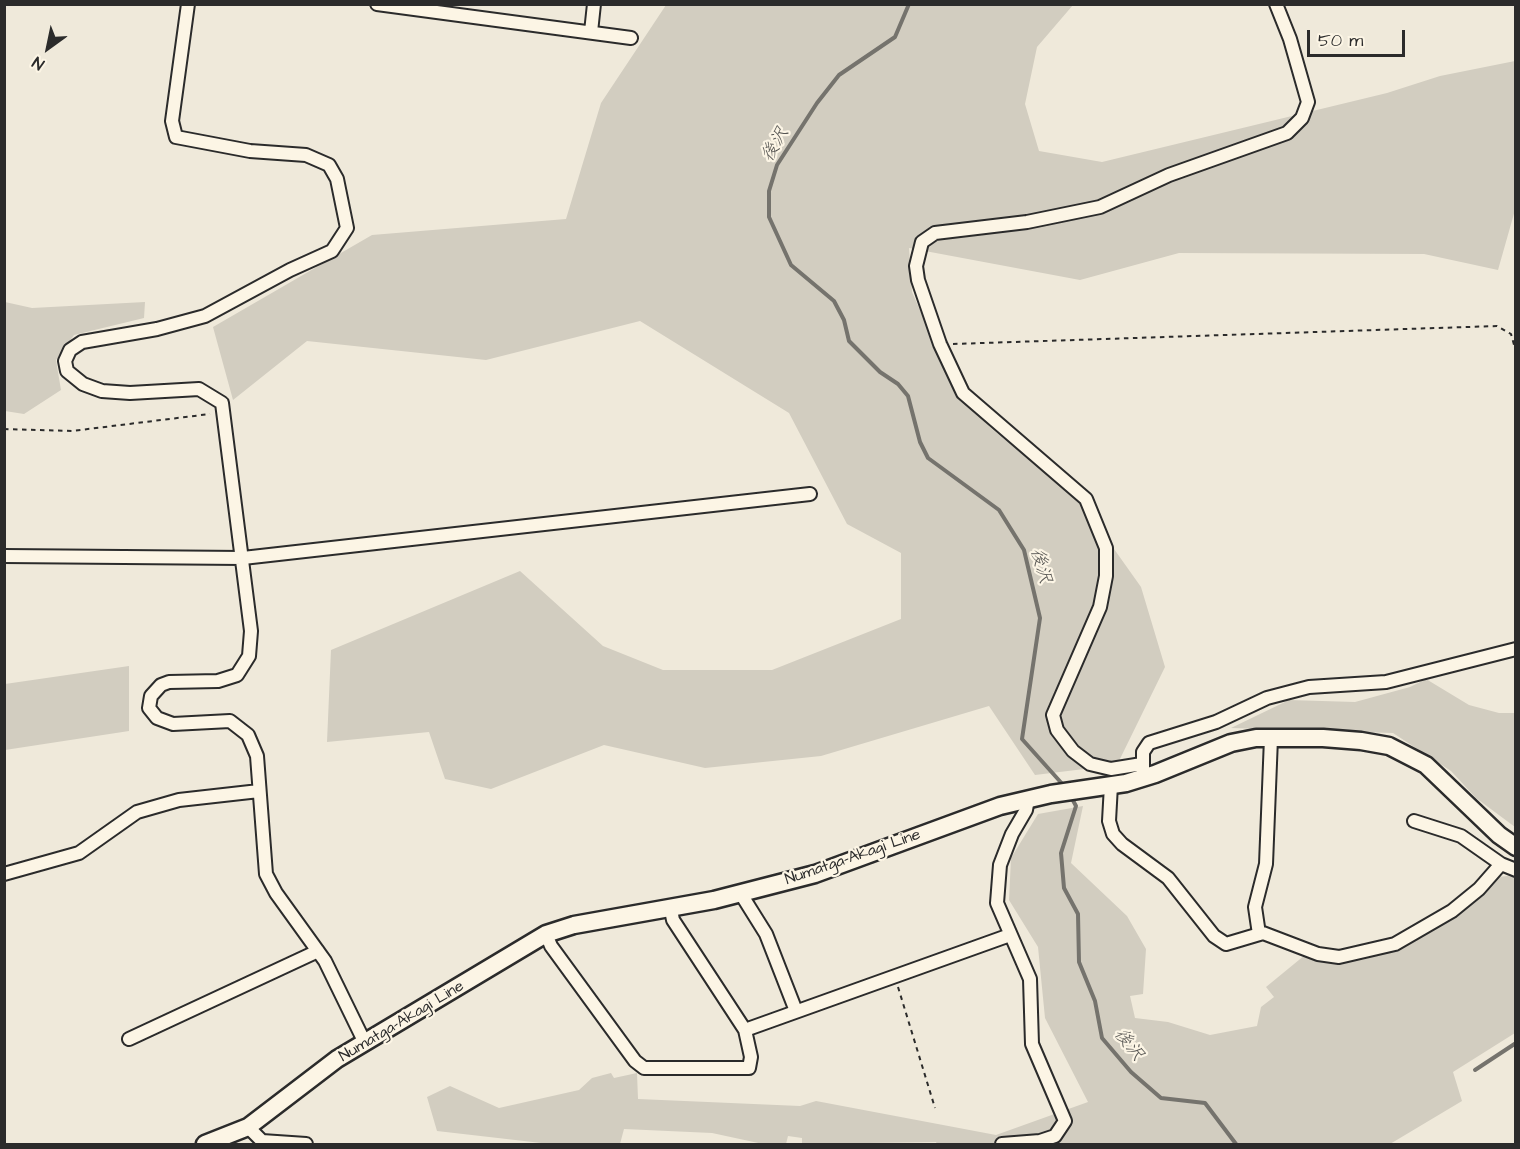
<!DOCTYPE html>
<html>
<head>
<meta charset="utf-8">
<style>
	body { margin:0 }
	#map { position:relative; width:1520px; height:1149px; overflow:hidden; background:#efe9da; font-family:"Architects Daughter",sans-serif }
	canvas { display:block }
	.frame { position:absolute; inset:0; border:6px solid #2b2b2b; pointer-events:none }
	.north { position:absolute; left:18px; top:18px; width:60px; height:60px; -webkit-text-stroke:4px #fcf5e5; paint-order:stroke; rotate:213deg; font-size:16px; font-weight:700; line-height:24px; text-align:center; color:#2b2b2b }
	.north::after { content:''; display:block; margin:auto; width:21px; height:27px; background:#2b2b2b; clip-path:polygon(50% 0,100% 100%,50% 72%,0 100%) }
	.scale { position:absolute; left:1307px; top:30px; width:98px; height:27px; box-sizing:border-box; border:3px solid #2b2b2b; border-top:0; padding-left:8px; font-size:18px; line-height:21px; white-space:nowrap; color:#2b2b2b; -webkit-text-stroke:4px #fcf5e5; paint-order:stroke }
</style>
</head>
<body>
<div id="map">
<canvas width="1520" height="1149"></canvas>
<div class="frame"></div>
<div class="north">N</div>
<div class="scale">50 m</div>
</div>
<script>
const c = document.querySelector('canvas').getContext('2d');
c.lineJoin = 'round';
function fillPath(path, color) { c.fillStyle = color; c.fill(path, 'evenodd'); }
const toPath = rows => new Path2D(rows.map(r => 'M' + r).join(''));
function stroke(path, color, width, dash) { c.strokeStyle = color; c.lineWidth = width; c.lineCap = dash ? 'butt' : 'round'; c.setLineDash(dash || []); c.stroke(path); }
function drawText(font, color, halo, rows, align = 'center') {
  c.font = font + ' "Architects Daughter","Klee One",sans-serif'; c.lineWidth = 4.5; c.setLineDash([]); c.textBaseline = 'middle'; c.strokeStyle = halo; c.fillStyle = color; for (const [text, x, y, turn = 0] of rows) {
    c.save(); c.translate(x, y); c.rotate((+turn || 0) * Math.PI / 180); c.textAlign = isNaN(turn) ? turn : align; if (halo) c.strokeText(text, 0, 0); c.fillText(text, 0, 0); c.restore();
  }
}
const green = toPath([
	[666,5,1073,5,1037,47,1025,104,1039,151,1102,162,1387,93,1440,76,1515,61,1515,210,1498,270,1424,254,1179,253,1080,280,909,248,912,292,957,394,992,429,1080,501,1141,587,1165,667,1117,765,1035,775,989,706,821,756,705,768,604,745,491,789,445,779,429,732,327,742,331,650,520,571,603,646,663,670,772,670,901,619,901,553,847,524,789,413,640,321,486,360,307,341,233,400,213,327,372,235,566,219,601,103],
	[5,302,32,308,145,302,144,318,74,335,56,360,61,390,24,414,5,411],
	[129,666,129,731,5,750,5,684],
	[1426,679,1469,705,1499,713,1515,713,1515,827,1476,798,1451,771,1393,733,1231,728,1289,700,1355,702,1410,687],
	[1083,806,1071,863,1127,916,1146,949,1143,994,1130,996,1135,1018,1168,1022,1210,1035,1257,1026,1261,1007,1274,997,1266,987,1305,955,1324,963,1337,962,1362,960,1391,951,1466,908,1497,877,1508,876,1515,877,1515,1033,1453,1072,1462,1101,1390,1144,937,1144,936,1142,802,1144,802,1138,788,1136,786,1144,763,1144,712,1133,624,1129,620,1144,550,1144,437,1131,427,1097,450,1086,499,1108,579,1090,592,1078,611,1073,614,1078,637,1073,638,1099,800,1106,816,1101,996,1135,1088,1102,1045,1018,1038,947,1009,900,1011,858,1038,814]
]);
const stream = toPath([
	[909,4,895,37,839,75,817,103,777,165,769,191,769,217,791,265,834,301,844,320,849,341,880,372,898,384,908,396,920,442,928,458,999,510,1024,550,1040,618,1022,739,1065,787],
	[1070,795,1076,806,1061,853,1064,888,1078,914,1079,962,1095,1001,1102,1038,1131,1072,1161,1098,1205,1103,1236,1144],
	[1475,1070,1516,1043]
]);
const path = toPath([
	[953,344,1497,326,1511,334,1516,352],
	[4,429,72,431,210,414],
	[898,987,935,1108]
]);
const minor = toPath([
	[188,4,172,121,176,137,250,151,306,155,329,165,337,179,347,228,332,251,290,270,205,316,157,329,82,342,70,350,65,361,67,371,83,384,102,391,130,393,199,389,222,403,251,631,249,656,237,675,218,681,169,682,161,685,151,696,149,708,157,718,173,724,230,721,248,735,257,756,266,874,276,893,325,961,365,1043],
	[377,4,631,38],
	[591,32,594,4],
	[4,556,243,558,810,494],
	[1142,764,1111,769,1090,764,1073,751,1057,730,1053,715,1100,607,1106,576,1106,548,1086,499,963,393,940,344,918,280,916,266,922,242,935,233,1027,222,1100,207,1169,175,1287,133,1302,118,1308,102,1290,39,1276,4],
	[1143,771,1143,752,1149,743,1216,722,1267,698,1309,687,1386,682,1516,649],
	[1111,785,1109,821,1113,834,1122,844,1168,878,1214,936,1226,944,1263,933,1318,954,1339,957,1395,944,1452,911,1479,889,1501,864],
	[1414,821,1461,836,1501,864,1516,870],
	[4,874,79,853,137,812,179,800,259,791],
	[741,894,766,934,796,1011],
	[546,934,551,946,635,1061,644,1068,749,1068,751,1057,745,1030,673,920,671,910],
	[1259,934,1255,907,1266,864,1271,738],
	[745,1030,1010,935],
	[129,1039,318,951],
	[248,1127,262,1141,306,1144],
	[1002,1144,1040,1141,1055,1136,1065,1121,1032,1044,1030,979,997,903,1000,865,1012,834,1026,810,1028,799]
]);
const major = toPath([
	[205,1144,248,1127,337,1059,546,934,574,925,714,900,815,874,1000,806,1051,794,1126,783,1155,774,1231,743,1256,738,1323,738,1361,741,1389,746,1426,765,1499,835,1516,847]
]);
const streetNames = [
	["Numatga-Akagi Line",853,858,-19],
	["Numatga-Akagi Line",402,1022,-31]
];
const waterNames = [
	["後沢",776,145,-60],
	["後沢",1040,566,74],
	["後沢",1128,1045,52]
];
fillPath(green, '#d2cdc0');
stroke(stream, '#75736d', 4);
stroke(minor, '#2b2b2b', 16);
stroke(major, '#2b2b2b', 21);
stroke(path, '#2b2b2b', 2, [4.5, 4.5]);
stroke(minor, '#fcf5e5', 12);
stroke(major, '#fcf5e5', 16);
drawText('16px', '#2b2b2b', '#fcf5e5', streetNames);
drawText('italic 18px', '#565552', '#fcf5e5', waterNames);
</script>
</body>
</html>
